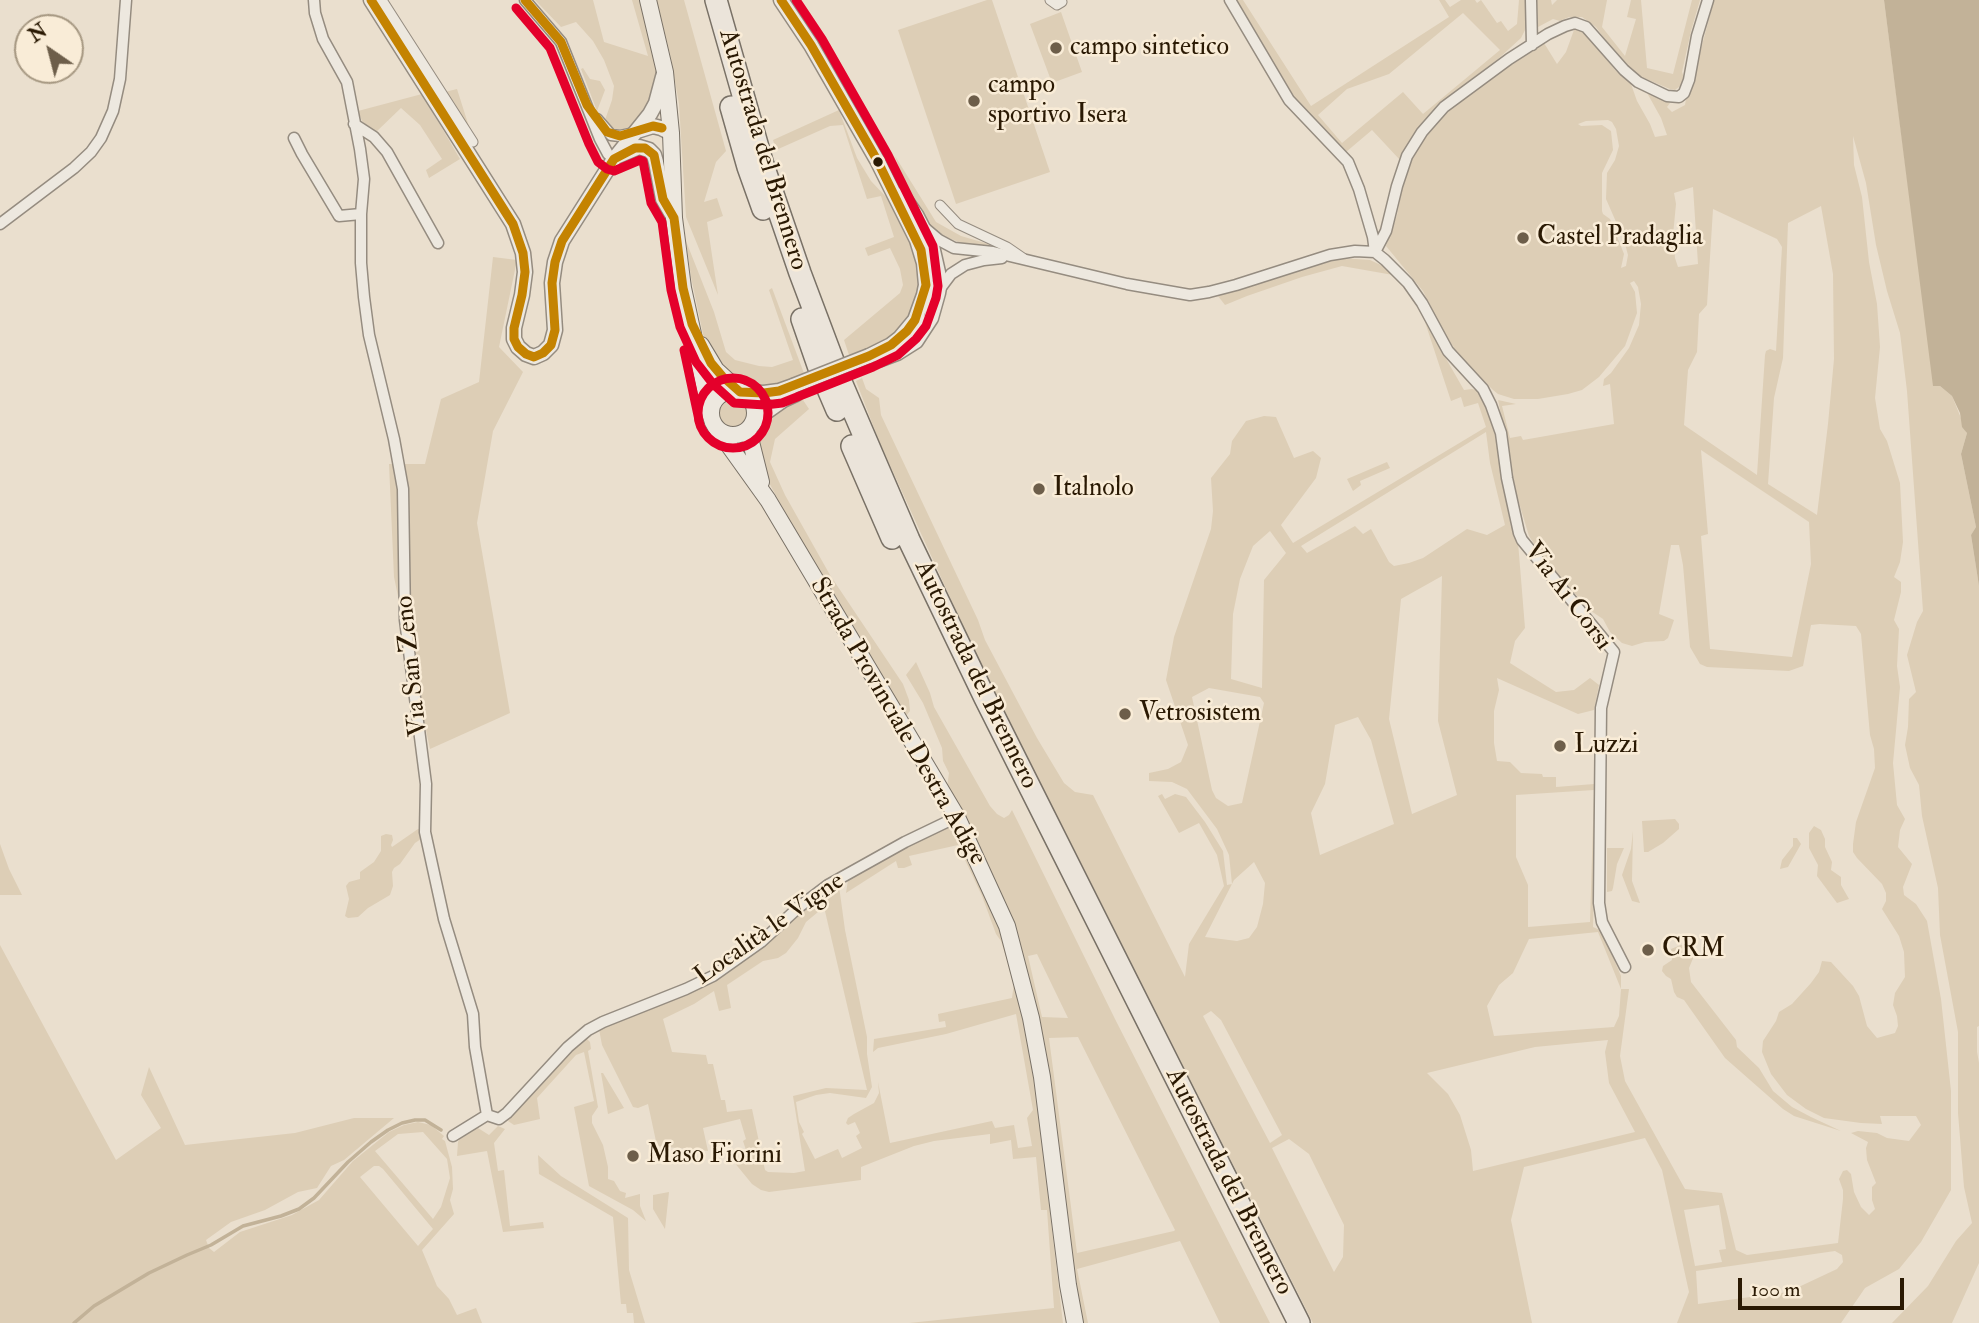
<!DOCTYPE html>
<html>
<head>
<meta charset="utf-8">
<style>
	body { margin:0 }
	#map { position:relative; width:1979px; height:1323px; overflow:hidden; background:#eadfce; font-family:"IM FELL Double Pica",serif }
	canvas { display:block }
	.north { position:absolute; left:14px; top:14px; width:70px; height:70px; box-sizing:border-box; background:#f9ecd7; border:2px solid #a69882; border-radius:50%; rotate:325deg; font-size:19px; font-weight:700; line-height:28px; text-align:center; color:#2a1903 }
	.north::after { content:''; display:block; margin:auto; width:24px; height:32px; background:#6d5e4a; clip-path:polygon(50% 0,100% 100%,50% 72%,0 100%) }
	.scale { position:absolute; left:1738px; top:1278px; width:166px; height:32px; box-sizing:border-box; border:4px solid #2a1903; border-top:0; padding-left:9px; font-size:21px; line-height:24px; white-space:nowrap; color:#2a1903; -webkit-text-stroke:5px #f9ecd7; paint-order:stroke }
</style>
</head>
<body>
<div id="map">
<canvas width="1979" height="1323"></canvas>
<div class="north">N</div>
<div class="scale">100 m</div>
</div>
<script>
const c = document.querySelector('canvas').getContext('2d');
c.lineJoin = 'round';
function fillPath(path, color) { c.fillStyle = color; c.fill(path, 'evenodd'); }
const toPath = rows => new Path2D(rows.map(r => 'M' + r).join(''));
function stroke(path, color, width, dash) { c.strokeStyle = color; c.lineWidth = width; c.lineCap = dash ? 'butt' : 'round'; c.setLineDash(dash || []); c.stroke(path); }
function drawText(font, color, halo, rows, align = 'center') {
  c.font = font + ' "IM FELL Double Pica",serif'; c.lineWidth = 5; c.setLineDash([]); c.textBaseline = 'middle'; c.strokeStyle = halo; c.fillStyle = color; for (const [text, x, y, turn = 0] of rows) {
    c.save(); c.translate(x, y); c.rotate((+turn || 0) * Math.PI / 180); c.textAlign = isNaN(turn) ? turn : align; if (halo) c.strokeText(text, 0, 0); c.fillText(text, 0, 0); c.restore();
  }
}
const green = toPath([
	[535,0,593,0,604,42,648,56,632,0,641,0,658,78,651,102,633,128,618,131,607,125,605,120,612,100,614,86,604,60,593,41,576,22,561,27],
	[656,0,684,0,726,151,716,162,704,202,717,198,723,216,707,222,718,295,686,217,679,104,671,58],
	[987,0,992,0,1050,172,956,204,898,30],
	[1235,0,1243,0,1311,106,1449,17,1439,0,1445,0,1450,7,1461,0,1475,0,1477,3,1481,0,1497,23,1501,21,1508,31,1517,24,1519,0,1526,0,1526,28,1521,38,1498,59,1450,96,1427,118,1416,131,1400,160,1372,130,1346,152,1304,110,1293,97],
	[1463,13,1500,50,1423,114,1403,92,1342,143,1318,115,1347,89,1389,74],
	[1534,0,1551,0,1552,5,1557,0,1607,0,1602,27,1625,56,1636,19,1627,17,1631,0,1641,0,1647,68,1673,74,1692,0,1700,0,1691,31,1682,72,1684,78,1683,84,1675,90,1670,89,1639,76,1617,56,1596,27,1582,17,1569,17,1560,21,1553,19,1538,27,1536,26],
	[1714,0,1884,0,1934,386,1940,386,1952,396,1967,433,1961,454,1976,527,1971,535,1979,586,1979,1026,1977,1027,1977,1052,1979,1063,1979,1263,1952,1323,1892,1323,1928,1286,1956,1241,1972,1223,1964,1187,1958,1113,1958,1032,1940,935,1938,888,1922,816,1919,785,1910,768,1905,745,1908,727,1909,699,1916,692,1907,655,1917,622,1923,611,1907,391,1900,333,1887,291,1876,245,1866,183,1853,136,1854,165,1862,197,1869,262,1877,304,1880,347,1875,398,1880,429,1887,441,1900,483,1903,542,1900,562,1894,577,1901,582,1901,592,1894,620,1899,629,1897,666,1900,687,1893,763,1897,805,1905,819,1900,830,1898,847,1912,864,1903,887,1904,895,1916,904,1927,921,1941,999,1951,1091,1951,1190,1921,1242,1899,1269,1865,1288,1841,1323,1677,1323,1689,1292,1662,1170,1645,1138,1524,1167,1511,1220,1532,1323,1313,1323,978,659,879,441,856,381,862,378,866,389,879,398,881,415,978,620,985,640,1037,738,1064,783,1075,792,1093,795,1185,977,1189,944,1224,886,1217,855,1199,823,1179,833,1158,796,1162,794,1165,799,1175,794,1186,797,1205,822,1223,851,1227,885,1232,884,1229,855,1217,829,1187,789,1172,782,1149,781,1149,773,1168,769,1181,762,1188,745,1166,680,1174,637,1211,529,1213,511,1211,478,1230,454,1232,441,1246,421,1264,416,1276,417,1294,458,1313,451,1321,458,1316,478,1281,525,1293,543,1486,427,1478,403,1464,407,1461,397,1451,401,1425,322,1464,390,1472,389,1479,391,1493,423,1506,500,1511,527,1518,542,1525,628,1515,641,1510,663,1556,692,1574,690,1590,678,1599,685,1594,710,1578,714,1497,678,1499,690,1494,711,1494,743,1497,761,1510,762,1521,773,1542,774,1543,777,1556,777,1556,787,1594,784,1594,790,1597,790,1593,927,1602,931,1621,976,1621,989,1629,989,1620,1056,1625,1081,1685,1189,1722,1193,1736,1250,1747,1255,1838,1243,1843,1199,1843,1190,1839,1179,1843,1171,1847,1170,1851,1174,1854,1192,1861,1207,1869,1215,1875,1209,1872,1200,1872,1187,1876,1183,1867,1160,1866,1148,1868,1142,1851,1133,1858,1131,1877,1133,1887,1138,1909,1141,1921,1125,1916,1116,1880,1116,1882,1124,1861,1123,1824,1118,1806,1109,1787,1095,1771,1074,1762,1052,1763,1041,1776,1021,1779,1012,1792,1004,1811,983,1819,972,1822,961,1831,962,1853,986,1859,996,1867,1026,1877,1038,1895,1033,1898,1026,1897,1016,1893,1005,1895,993,1905,977,1904,952,1899,936,1882,909,1886,901,1886,893,1882,884,1857,858,1853,852,1853,844,1856,822,1875,768,1874,749,1870,735,1861,634,1856,626,1820,624,1811,625,1803,666,1789,671,1707,667,1700,664,1690,647,1683,565,1679,545,1671,545,1659,614,1674,620,1668,638,1664,641,1645,642,1632,646,1622,643,1610,632,1603,619,1591,611,1545,561,1529,536,1517,496,1498,400,1516,404,1502,406,1510,438,1521,436,1523,440,1614,424,1610,384,1603,386,1604,379,1611,373,1629,348,1639,325,1641,304,1638,287,1634,281,1630,283,1635,292,1637,313,1625,346,1599,377,1582,390,1568,394,1538,399,1514,399,1498,394,1493,390,1460,357,1443,331,1423,291,1386,246,1397,215,1404,180,1414,154,1429,131,1450,110,1475,89,1544,43,1557,64,1566,52,1574,30,1580,30,1589,36,1615,70,1631,84,1637,101,1650,124,1655,137,1667,135,1661,118,1646,91,1670,103,1667,107,1672,112,1685,105,1686,99,1695,82,1697,64],
	[1608,120,1612,122,1616,129,1619,146,1615,160,1607,173,1606,199,1624,240,1628,255,1626,266,1621,268,1624,254,1610,219,1603,214,1602,211,1602,173,1613,150,1611,131,1602,125,1581,126,1578,124,1586,121],
	[1693,187,1698,264,1678,267,1675,258,1673,235,1676,204,1674,193],
	[1821,206,1833,274,1834,359,1828,424,1817,515,1768,484,1774,398,1783,358,1788,223],
	[1713,209,1777,239,1782,247,1776,351,1770,349,1766,351,1765,355,1757,475,1684,425,1688,370,1697,352,1699,314,1707,305],
	[1486,432,1490,463,1505,525,1487,535,1467,529,1423,558,1409,563,1394,566,1389,562,1371,529,1363,534,1355,526,1307,553,1301,546],
	[1701,450,1809,522,1811,564,1792,657,1710,649,1701,536,1708,534],
	[1270,531,1286,553,1264,580,1262,688,1231,679,1233,614,1240,579,1253,546],
	[1442,576,1438,721,1457,795,1412,814,1389,719,1401,599],
	[1209,688,1260,697,1264,703,1242,803,1228,806,1216,798,1212,790,1192,697],
	[1358,717,1371,740,1394,824,1320,855,1311,813,1325,784,1335,725],
	[1594,790,1590,922,1528,927,1528,885,1516,857,1516,795],
	[1254,862,1265,883,1263,904,1257,927,1249,938,1237,941,1205,937,1234,880],
	[1598,932,1621,989,1619,1016,1614,1027,1494,1036,1487,1006,1499,985,1513,973,1529,939],
	[1211,1011,1221,1020,1282,1135,1270,1143,1203,1016],
	[1608,1040,1605,1052,1609,1083,1635,1132,1473,1171,1471,1150,1460,1115,1448,1094,1427,1073,1535,1047],
	[1289,1139,1309,1154,1344,1225,1343,1257,1334,1272,1272,1148],
	[1719,1205,1726,1249,1719,1250,1722,1262,1695,1266,1684,1210],
	[1835,1251,1842,1255,1843,1262,1837,1269,1788,1292,1698,1304,1696,1271],
	[1061,12,1082,72,1052,83,1030,24],
	[583,68,590,79,600,81,605,90,597,111,581,69],
	[457,89,471,133,445,92],
	[422,94,460,159,429,178,426,170,442,159,420,125,401,108,375,133,362,121,358,111],
	[839,110,857,158,871,181,889,200,911,243,915,254,919,275,919,287,913,309,907,321,897,332,883,343,850,358,844,340,900,293,903,285,900,269,890,248,868,256,865,248,894,237,881,196,867,199,843,125,830,126,776,150,773,140],
	[895,156,936,222,961,236,992,245,988,246,966,245,944,236,929,225,904,181],
	[686,241,714,312,726,352,735,360,759,366,772,367,793,360,769,290,772,288,805,376,779,387,746,386,735,382,710,353,703,334,691,277],
	[493,257,517,260,499,347,523,372,493,431,477,523,510,713,430,749,394,577,389,464,425,464,441,399,479,382],
	[1341,258,1370,260,1385,267,1393,275,1342,266,1302,277,1247,296,1225,305,1218,296],
	[803,400,809,409,775,439,770,462,785,495,830,575,903,684,909,700,910,711,905,717,827,588,768,481,758,445,760,433,774,414,784,406],
	'719 415a14 14 0 1 1 28 0a14 14 0 1 1-28 0Z',
	[1387,462,1390,468,1360,481,1361,485,1353,491,1347,479],
	[916,662,930,693,934,707,990,806,997,814,1004,818,1009,815,1012,810,1115,1019,1270,1323,1220,1323,1180,1241,1077,1269,1088,1323,1081,1323,1070,1268,1038,1018,997,886,971,828,947,787,949,773,943,761,942,748,923,703,906,675],
	[1037,954,1068,1018,1042,1017,1028,956],
	[1078,1037,1175,1230,1174,1231,1077,1253,1049,1038],
	[1675,819,1679,824,1679,829,1663,843,1648,852,1644,852,1642,821],
	[948,825,953,826,1001,928,1020,990,1034,1076,1063,1323,909,1323,1054,1308,1047,1210,1041,1210,1036,1157,1013,1159,1011,1140,990,1144,990,1134,934,1141,914,1146,861,1167,861,1180,769,1192,761,1190,752,1184,734,1162,749,1159,743,1141,746,1139,740,1119,703,1128,708,1151,657,1146,648,1104,638,1108,633,1107,602,1045,599,1029,654,1008,698,987,837,885,839,886,845,930,867,1037,867,1054,872,1087,866,1098,830,1093,816,1095,796,1102,799,1122,804,1132,802,1134,815,1159,838,1149,842,1158,862,1148,856,1136,860,1133,855,1122,848,1125,846,1123,848,1118,854,1114,874,1103,879,1093,878,1082,890,1143,992,1121,995,1128,1014,1125,1018,1148,1032,1146,1027,1118,1033,1110,1016,1014,946,1034,878,1048,873,1052,874,1039,946,1027,945,1021,939,1022,938,1014,1012,998,1014,983,1001,941,996,934,982,896,958,845,909,856,912,865,904,868,898,868,896,861,846,893,848,880,924,836],
	[824,907,867,1090,826,1088,793,1096,805,1171,794,1173,768,1172,765,1170,752,1109,727,1112,725,1100,721,1100,713,1064,708,1064,706,1055,672,1052,663,1019,694,1004,714,991,719,1011,731,1008,727,985,763,961,778,958,786,953,798,938,806,922],
	[1814,826,1821,830,1825,839,1825,847,1832,862,1831,870,1841,877,1841,885,1849,899,1837,903,1817,876,1818,865,1809,848,1809,833],
	[418,829,422,829,421,839,415,843,400,864,394,868,392,872,393,886,390,895,368,908,358,917,348,918,345,916,349,899,346,886,349,882,360,879,360,872,374,862,381,851,381,836,386,834,392,835,393,840,391,845,392,847],
	[1633,831,1632,881,1640,903,1632,901,1622,875,1631,849],
	[1793,838,1797,838,1801,844,1788,867,1780,869,1782,860,1793,846],
	[0,844,9,869,22,895,0,895],
	[1607,848,1624,848,1617,864,1613,888,1612,891,1607,892],
	[0,945,116,1160,161,1128,141,1095,149,1067,185,1145,295,1133,354,1118,394,1118,344,1160,331,1166,317,1188,298,1192,265,1210,231,1222,206,1240,209,1248,214,1252,240,1232,292,1215,319,1200,353,1161,389,1132,404,1125,418,1122,431,1125,444,1136,442,1139,445,1141,452,1167,453,1189,450,1200,454,1214,422,1250,437,1286,449,1299,457,1315,476,1308,482,1323,0,1323],
	[423,1132,447,1159,450,1178,441,1207,433,1219,375,1151,398,1134],
	[374,1166,379,1166,383,1169,433,1229,418,1246,360,1177],
	[1681,945,1688,946,1694,956,1689,968,1691,982,1736,1040,1737,1047,1759,1068,1773,1091,1792,1107,1811,1117,1841,1131,1794,1116,1783,1109,1725,1058,1684,1000,1677,997,1674,992,1671,979,1666,976,1662,971,1663,966,1672,960,1671,949],
	[586,1038,590,1042,591,1049,588,1051,598,1107,592,1116,592,1123,603,1145,608,1167,608,1179,614,1181,620,1191,626,1193,625,1198,640,1194,640,1206,646,1221,633,1210,589,1186,574,1107,594,1101,584,1052,576,1055,537,1098,540,1119,514,1125,508,1121,563,1058],
	[601,1073,603,1073,624,1108,608,1114],
	[498,1126,505,1129,494,1143,498,1171,504,1170,510,1226,543,1222,544,1228,503,1232,487,1151,457,1156,458,1142,462,1134,478,1128,489,1135],
	[538,1155,561,1176,628,1218,629,1270,645,1323,634,1323,633,1313,627,1313,626,1304,621,1304,613,1217,539,1174],
	[669,1192,665,1229,653,1209,653,1195]
]);
const water = toPath([
	[1884,0,1979,0,1979,586,1971,535,1976,527,1961,454,1967,433,1962,427,1960,413,1952,396,1940,386,1933,386]
]);
const stream = toPath([
	[74,1323,94,1306,149,1273,187,1255,211,1245,243,1226,281,1216,299,1209,314,1198,348,1162,371,1142,388,1130,402,1123,415,1120,425,1120,441,1130]
]);
const pedestrian = toPath([
	[382,0,473,142],
	[1050,0,1057,5,1062,2],
	[940,205,958,224,1007,247,1023,258]
]);
const minor = toPath([
	[314,0,315,13,323,39,347,82,360,149,364,179,361,214,361,263,364,297,369,335,394,439,403,489,405,620,426,784,425,832,444,919,473,1014,475,1047,487,1115],
	[525,0,561,42,600,139,608,154,614,159],
	[1230,0,1289,100,1348,162,1359,189,1373,237,1375,252,1385,260,1408,283,1422,303,1448,351,1483,389,1491,405,1501,433,1507,478,1519,533,1522,540,1614,652,1601,708,1599,903,1602,922,1625,967],
	[1531,0,1532,45],
	[597,119,611,135,620,136,634,133],
	[354,124,374,137,387,152,438,243],
	[294,138,302,154,339,216,361,214],
	[0,224,74,168,91,152,101,138,113,111,120,79,126,0],
	[926,229,939,240,954,248,993,252,1127,284,1190,295,1209,292,1236,285,1330,255,1355,251,1375,252],
	[1375,252,1386,231,1397,186,1407,156,1422,132,1444,107,1509,59,1548,34,1565,26,1575,23,1586,27,1624,70,1638,82,1667,96,1679,97,1684,93,1689,80,1697,36,1708,0],
	[939,290,951,274,965,265,984,260,1002,258],
	[453,1136,487,1115,499,1119,507,1113,568,1047,588,1030,603,1022,686,989,713,976,761,942,799,907,828,885,905,842,957,817]
]);
const tertiary = toPath([
	[371,0,513,224,523,253,525,272,522,295,514,328,514,339,518,347,526,354,534,357,543,353,551,345,555,330,552,283,555,262,562,241,614,159,650,114,656,103,664,73],
	[781,0,811,45,877,160,917,240,924,263,926,285,924,295,915,320,900,338,891,345,869,356],
	[637,131,653,126,661,128,671,133],
	[618,156,639,147,649,150,654,155,656,162,663,199,674,218],
	[881,359,897,353,916,341,931,318,938,293,940,281,932,246,916,215,902,195],
	[740,392,764,393,779,391,793,386],
	[753,425,759,417,783,400,796,394]
]);
const secondary = toPath([
	[648,0,665,72,671,133,674,218,683,288,711,417],
	[701,345,716,370,740,392],
	'711 413a22 22 0 1 1 44 0a22 22 0 1 1-44 0Z',
	[715,426,768,500,957,817,1007,926,1031,1018,1042,1077,1068,1285,1075,1323],
	[748,430,761,482]
]);
const motorway = toPath([
	[716,0,763,165,800,273,841,382,909,540,985,698,1299,1323],
	[731,107,748,167,763,209],
	[802,319,819,368,837,410],
	[852,446,892,538]
]);
const tertiaryBridge = toPath([
	[793,386,869,356]
]);
const bus1 = toPath([
	[371,0,513,224,523,253,525,272,522,295,514,328,514,339,518,347,526,354,534,357,543,353,551,345,555,330,552,283,555,262,562,241,614,159,635,148,645,148,654,155,663,199,674,218,683,288,692,324,711,363,722,376,740,392],
	[525,0,561,42,587,105,607,132,620,136,653,126,662,128],
	[740,392,764,393,779,391,869,356,891,345,907,331,915,320,926,285,921,250,877,160,811,45,781,0]
]);
const bus2 = toPath([
	[516,8,550,48,589,144,598,162,607,169,614,171,640,160,643,161,651,203,662,222,671,290,680,327,696,362,713,384,734,403,765,405,782,403,797,397,873,367,898,355,916,339,926,326,936,298,938,286,933,246,888,155,822,39,796,0],
	[684,350,699,420],
	'698 413a35 35 0 1 1 70 0a35 35 0 1 1-70 0Z'
]);
const markers = [
	[1056,48,7,"#6d5e4a"],
	[974,101,7,"#6d5e4a"],
	[878,162,6,"#2a1903"],
	[1523,238,7,"#6d5e4a"],
	[1039,489,7,"#6d5e4a"],
	[1125,714,7,"#6d5e4a"],
	[1560,746,7,"#6d5e4a"],
	[1648,950,7,"#6d5e4a"],
	[633,1156,7,"#6d5e4a"]
];
const poiNames = [
	["campo sintetico",1070,48],
	["campo",988,86],
	["sportivo Isera",988,116],
	["Castel Pradaglia",1537,238],
	["Italnolo",1053,489],
	["Vetrosistem",1139,714],
	["Luzzi",1574,746],
	["CRM",1662,950],
	["Maso Fiorini",647,1156]
];
const streetNames = [
	["Autostrada del Brennero",762,150,73],
	["Via Ai Corsi",1567,597,53],
	["Via San Zeno",413,666,-96],
	["Autostrada del Brennero",975,675,64],
	["Strada Provinciale Destra Adige",897,722,60],
	["Località le Vigne",770,930,-35],
	["Autostrada del Brennero",1228,1182,63]
];
fillPath(green, '#ddceb6');
fillPath(water, '#c2b298');
stroke(stream, '#c2b298', 3.5);
stroke(pedestrian, '#958c80', 11);
stroke(minor, '#958c80', 13);
stroke(tertiary, '#958c80', 17);
stroke(secondary, '#797166', 18);
stroke(motorway, '#797166', 24);
stroke(pedestrian, '#ede8df', 9);
stroke(minor, '#ede8df', 10);
stroke(tertiary, '#ede8df', 14);
stroke(secondary, '#ede8df', 16);
stroke(motorway, '#ebe4da', 21);
stroke(tertiaryBridge, '#958c80', 17, []);
stroke(tertiaryBridge, '#ede8df', 14);
stroke(bus1, '#c48301', 9);
stroke(bus2, '#e4002b', 9);
for (const [x, y, r, color] of markers) { const dot = new Path2D(); dot.arc(x, y, r, 0, 2 * Math.PI); c.fillStyle = color; c.fill(dot); stroke(dot, '#f9ecd7', 2.5); }
drawText('26px', '#2a1903', '#f9ecd7', poiNames, 'left');
drawText('26px', '#2a1903', '#f9ecd7', streetNames);
</script>
</body>
</html>
